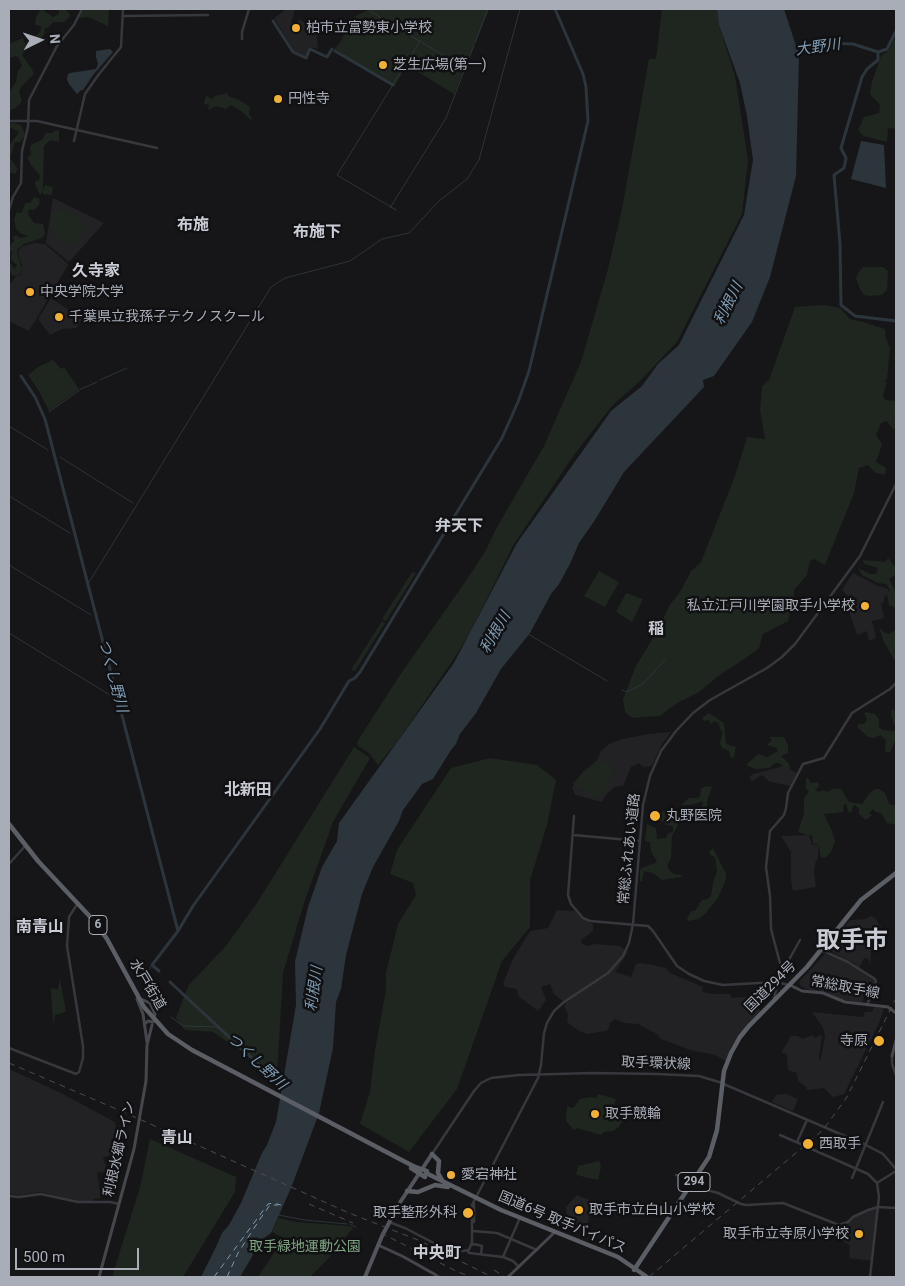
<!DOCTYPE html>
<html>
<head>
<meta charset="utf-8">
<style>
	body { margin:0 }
	#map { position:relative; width:905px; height:1286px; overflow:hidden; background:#161618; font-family:Roboto,sans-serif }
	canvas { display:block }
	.frame { position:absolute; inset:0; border:10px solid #a8adb8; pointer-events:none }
	.north { position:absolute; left:15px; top:15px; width:50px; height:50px; -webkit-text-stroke:4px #111113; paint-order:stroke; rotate:86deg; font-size:14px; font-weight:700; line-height:20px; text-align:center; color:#a8adb8 }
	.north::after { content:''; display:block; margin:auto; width:18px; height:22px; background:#a8adb8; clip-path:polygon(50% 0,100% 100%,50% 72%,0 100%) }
	.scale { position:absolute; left:15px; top:1248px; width:124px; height:22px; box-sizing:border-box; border:2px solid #a8adb8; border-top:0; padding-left:6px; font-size:15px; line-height:18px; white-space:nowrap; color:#a8adb8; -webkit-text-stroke:4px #111113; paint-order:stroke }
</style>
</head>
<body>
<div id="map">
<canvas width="905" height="1286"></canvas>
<div class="frame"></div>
<div class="north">N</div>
<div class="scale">500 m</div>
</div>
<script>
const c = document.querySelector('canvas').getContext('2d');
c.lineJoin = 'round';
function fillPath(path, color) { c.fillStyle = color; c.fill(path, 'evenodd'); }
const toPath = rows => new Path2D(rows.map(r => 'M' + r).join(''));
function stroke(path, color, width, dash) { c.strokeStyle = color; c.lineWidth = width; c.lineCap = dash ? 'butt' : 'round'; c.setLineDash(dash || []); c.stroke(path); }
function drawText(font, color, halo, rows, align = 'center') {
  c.font = font + ' Roboto,"Noto Sans JP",sans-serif'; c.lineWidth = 5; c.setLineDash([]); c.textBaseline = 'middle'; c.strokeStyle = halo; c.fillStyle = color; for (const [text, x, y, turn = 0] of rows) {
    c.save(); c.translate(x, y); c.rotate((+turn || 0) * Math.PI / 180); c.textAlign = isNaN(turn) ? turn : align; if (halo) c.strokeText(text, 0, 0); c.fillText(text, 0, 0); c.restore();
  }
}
const built = toPath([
	[287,9,294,10,294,14,291,22,297,24,299,19,319,33,317,37,318,49,310,47,305,57,294,51,274,18],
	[53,198,104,223,70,261,68,261,46,243],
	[34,243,45,244,67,263,68,265,29,331,9,321,9,286,15,277,20,275,22,272,22,265,18,255,19,250,23,246],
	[51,298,82,319,77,328,62,329,50,335,38,319],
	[853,573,876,585,888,589,889,592,884,598,884,602,881,604,884,618,872,621,876,638,869,641,867,631,857,635,848,608,851,599,842,590],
	[671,732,662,744,652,766,643,767,639,763,631,767,623,786,614,787,606,795,602,802,575,795,572,787,583,772,597,760,601,751,609,744,623,739,649,734],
	[784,766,797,773,791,786,770,782,762,775,752,781,750,779,750,776,753,774],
	[809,835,812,845,818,845,818,857,815,864,814,873,816,887,793,891,791,880,791,852,781,836],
	[557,910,575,911,583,919,593,924,593,931,581,940,581,943,587,946,594,944,620,946,628,952,615,972,631,977,636,964,640,963,653,965,666,968,670,973,703,987,702,992,713,994,730,994,732,998,749,997,761,1012,741,1033,731,1047,726,1061,715,1055,690,1050,661,1039,657,1034,638,1024,625,1023,615,1019,610,1023,609,1028,606,1031,587,1034,579,1031,567,1022,568,1014,564,1006,566,1004,554,994,550,984,541,987,546,1000,538,1011,518,996,517,989,505,987,503,983,513,959,530,931,548,928],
	[871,916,876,919,882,929,880,940,871,951,870,964,868,959,864,958,859,968,855,964,828,950,829,946,850,920,865,919],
	[825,954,850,964,874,979,875,983,872,991,867,989,862,1003,840,999,826,992,811,991,801,986,799,982],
	[874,1007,884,1008,879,1023,844,1094,833,1097,824,1088,807,1090,806,1087,798,1081,797,1073,788,1070,787,1054,781,1053,791,1036,797,1036,803,1039,813,1035,814,1038,822,1035,819,1057,820,1062,825,1037,823,1028,812,1012,863,1017,865,1012,872,1012],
	[9,1069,61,1093,115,1122,118,1137,114,1139,113,1155,103,1157,107,1171,97,1173,101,1198,94,1199,93,1201,78,1201,41,1192,20,1195,9,1194],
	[786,1094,798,1099,793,1111,772,1102,776,1095],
	[577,1195,594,1202,586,1229,574,1233,576,1227,570,1224,567,1220,566,1207],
	[878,1207,872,1261,849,1258,850,1246,837,1237,843,1235,847,1223,853,1217]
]);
const green = toPath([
	[41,9,53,17,59,14,59,9,65,9,69,13,70,16,64,22,53,22,49,27,45,28,44,35,24,52,22,55,32,69,34,74,21,87,19,92,22,101,20,104,14,109,9,110,10,91,16,82,18,71,22,66,19,58,16,56,9,58,9,44,23,38,25,44,31,41,41,30,41,26,35,25,36,17],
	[83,9,109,9,108,26,88,17,79,18],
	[370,9,489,9,454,94,407,65,394,87,334,49,340,43,347,28,348,20],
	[662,9,717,9,719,25,735,76,748,160,742,214,677,342,639,382,612,406,574,455,514,544,469,635,453,660,397,742,378,765,369,753,358,746,357,742,398,678,470,575,486,550,496,529,544,446,581,362,608,269,622,209,649,59,656,59],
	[896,36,896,129,888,128,887,142,863,136,858,130,864,117,879,113,880,105,870,94,872,82,881,56,889,50],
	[228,93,228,96,239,100,250,107,249,114,252,119,251,120,241,111,231,105,226,109,216,106,208,110,209,105,204,104,206,96,213,99,215,96],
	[12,123,21,125,25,135,20,142,15,142,10,158,18,169,15,174,9,172,9,146,19,132,12,128,9,129,9,124],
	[56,130,59,131,59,142,50,140,44,146,43,191,45,185,53,187,52,195,43,194,43,191,40,195,35,184,35,182,39,180,40,176,31,165,27,157,31,155,30,148,32,144,42,140,46,133,52,133],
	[34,197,40,199,39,205,34,210,30,209,28,211,28,214,34,223,43,224,45,233,42,238,24,244,18,249,17,254,22,268,21,273,16,276,12,275,9,270,9,261,14,269,17,265,11,260,12,251,9,252,9,246,15,240,12,238,16,235,20,238,29,236,22,234,16,229,14,219,17,212,20,213,22,212,25,203,30,203],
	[59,209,82,220,84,232,71,246,49,228,51,214],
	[863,267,883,267,888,271,887,290,882,295,869,296,864,295,860,289,856,278,858,273],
	[825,305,840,308,850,319,863,322,885,329,886,339,890,348,887,379,884,381,887,382,883,396,885,400,896,401,896,428,893,429,887,421,881,423,876,435,882,444,876,462,886,468,885,475,876,473,868,465,859,468,854,493,825,565,814,559,810,561,807,575,794,590,794,599,788,621,763,634,759,648,746,658,721,674,699,692,677,703,660,716,632,718,625,712,623,699,636,666,659,628,669,606,680,592,691,571,701,562,735,476,747,437,765,439,760,410,762,386,769,380,795,307],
	[53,360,61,369,64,367,79,389,49,411,39,391,28,375,38,367],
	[888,558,896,568,896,574,889,579,896,593,896,608,889,605,887,595,890,590,886,584,878,583,862,575,858,568,870,574,876,574,878,568,864,564,863,560,885,562],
	[599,571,619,582,605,607,584,596],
	[412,572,416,573,386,621,382,619],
	[626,593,643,599,632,622,616,612],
	[382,621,385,623,355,671,351,670],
	[879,627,882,631,888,634,896,630,896,663,883,640],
	[893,709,896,711,896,739,890,752,885,752,886,740,880,735,874,738,868,737,857,727,859,724,864,724,867,719,864,713,866,712,875,714,879,719,879,727,882,730,894,731,896,728,891,716,891,711],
	[709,713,724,723,726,744,736,747,734,757,731,758,729,751,722,748,720,743,723,732,720,729,719,723,714,721,711,724,709,720,704,721,702,718],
	[771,737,784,737,788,745,788,753,781,756,789,764,790,769,787,770,779,763,775,763,769,768,755,769,748,766,747,764,758,754,767,757,778,751,777,748,767,745,772,740,770,738],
	[354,747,370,758,333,822,304,903,283,973,277,1076,213,1032,185,1030,176,1018,188,986,225,947,257,903],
	[490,758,537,765,556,780,547,825,530,880,530,927,502,961,457,1089,409,1152,360,1124,370,1092,375,1050,386,990,386,973,398,924,416,895,413,883,390,874,397,850,451,768],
	[597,760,612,764,611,776,608,787,595,799,573,784,583,772,594,766],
	[806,778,808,778,811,783,818,782,819,787,815,789,818,792,824,790,827,792,833,789,841,789,849,802,854,803,862,804,869,794,875,789,879,789,885,793,889,804,896,806,896,825,887,823,881,813,876,812,873,809,869,813,872,815,866,820,859,814,859,809,855,805,853,806,852,811,849,813,846,804,844,804,843,812,824,814,832,831,835,842,831,852,826,857,821,858,818,844,813,844,812,836,798,832,804,814,804,798,809,792,806,788],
	[707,786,712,787,707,801,707,820,700,815,690,815,680,821,672,836,671,858,667,866,670,871,674,874,681,875,682,877,662,880,653,873,644,871,642,881,640,881,640,869,657,862,651,851,650,842,645,841,647,824,656,828,657,839,666,838,668,833,673,832,673,826,666,825,664,822,658,820,659,815,666,809,671,809,678,813,699,811,703,803,703,801,691,805,681,805,689,798,697,798,700,797,701,788],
	[713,848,726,874,726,879,718,898,706,913,699,919,688,921,687,919,691,911,695,911,702,900,708,899,711,896,713,883,717,871,715,857,710,855,709,852],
	[60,979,66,1012,55,1015,53,1024,51,988,58,989],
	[598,1094,616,1099,614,1106,618,1108,622,1115,623,1120,619,1127,613,1131,604,1132,601,1135,577,1128,574,1130,566,1121,567,1106,573,1108,580,1099,591,1097,596,1098],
	[150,1139,236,1177,235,1192,183,1277,112,1277,140,1187],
	[599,1161,601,1167,598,1180,576,1175,578,1166],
	[278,1218,297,1222,350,1226,354,1228,351,1230,327,1260,310,1277,258,1277,284,1238,272,1232]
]);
const water = toPath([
	[717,9,784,9,799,55,796,176,770,277,752,322,714,376,703,380,704,387,624,472,595,520,579,543,570,564,559,584,551,594,530,633,501,669,476,713,460,734,456,744,451,750,433,779,422,784,403,810,399,821,373,867,362,894,346,955,341,989,336,1002,333,1048,319,1113,291,1188,271,1233,256,1244,253,1255,240,1277,201,1277,215,1249,222,1233,229,1225,241,1203,262,1153,267,1145,276,1122,296,1005,295,962,308,907,322,867,337,841,339,823,454,663,517,543,611,411,642,386,658,364,679,345,744,215,753,160,747,116,740,83,719,25],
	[110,49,113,52,93,75,83,90,81,90,77,94,69,84,67,79,68,74,70,73,96,69,98,64,96,57,96,51],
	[861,141,884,145,886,188,851,179]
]);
const stream = toPath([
	[370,11,464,68],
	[475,43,488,9],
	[390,208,446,118,474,45],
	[396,210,337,175,420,41],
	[100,380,127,368],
	[49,412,81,389,97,382],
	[9,426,48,450],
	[60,457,133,503],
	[9,496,70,533],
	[9,565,91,615],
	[88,584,271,287,285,278,350,261,382,239,409,233,439,201,467,179,479,160,520,9],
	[9,633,113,697],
	[528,634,607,681],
	[622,690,627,692,643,684,665,660],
	[147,994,145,984,147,973,152,965],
	[171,1017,183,1026,220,1027],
	[278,1215,305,1220,347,1224],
	[350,1224,356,1227]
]);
const river = toPath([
	[273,21,293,52,306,58,310,49,327,57,332,49],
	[794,50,829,43,853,44,878,52,887,49,896,31],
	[335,51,393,85],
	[878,52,878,60,867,69,862,77,841,148,846,158,844,168,834,175,840,244,841,305,855,316,896,321],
	[21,376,35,397,45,419,178,931,152,965,159,971],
	[178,931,193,906,320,729,349,681,355,678,360,672,502,438,518,402,529,371,588,121,586,87,583,74,555,9],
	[170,982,285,1089]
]);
const ferry = toPath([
	[214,1277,268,1204,273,1203,281,1205],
	[227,1277,238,1253,260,1219,270,1205,278,1205]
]);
const tertiary = toPath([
	[123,16,208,15],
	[242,39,242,32,249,9],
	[9,121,37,121,157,148],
	[74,141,85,94,99,74,121,47,123,9],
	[9,210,13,197,21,183,22,151,28,127,29,100,57,46,74,25,82,9],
	[574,816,568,895,571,904,583,918,590,921,648,926,653,931,677,966,689,974,704,981,723,985,776,982,789,985],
	[573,835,640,841],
	[9,864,25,846],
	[821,950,848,962,875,979,876,982,867,1005],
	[781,967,786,965,800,940],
	[774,999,781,967,771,929,770,896,766,867,770,831,784,815,786,808,788,793,803,764,824,758,852,713,890,689,896,683],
	[9,1048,76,1074,79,1072,83,1058,83,1046,67,946,69,917,76,906],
	[892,1056,892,1064,896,1075],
	[780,1135,803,1145],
	[797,1142,807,1120],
	[807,1147,868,1174,877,1183,879,1197,870,1277],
	[432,1154,474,1091,481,1083,491,1078,519,1075,593,1073,657,1074,699,1076,719,1082,866,1145,883,1154,896,1169],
	[676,1175,687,1178,703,1189,718,1193,741,1204,746,1205,783,1203,839,1225,848,1222,853,1217,868,1210,878,1207,896,1208],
	[852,1178,883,1102],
	[877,1183,896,1171],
	[9,1196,19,1197,41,1194,78,1202,110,1202,119,1204],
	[389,1222,405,1228,449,1251,457,1252,468,1250],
	[474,1222,474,1203],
	[473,1231,497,1233,537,1250],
	[472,1245,474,1244,482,1246,481,1254],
	[468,1252,472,1242,472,1205,538,1078,541,1065,544,1033,547,1023,554,1011,564,1002,608,973,623,956,629,943,633,924,643,805,650,776,661,751,676,731,693,713,710,700,767,668,782,657,795,644,860,556,896,484],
	[469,1253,503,1257,513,1261,519,1267],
	[503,1257,519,1220],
	[435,1277,436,1275,440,1277]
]);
const secondary = toPath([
	[790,985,802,991,823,993,845,1002,888,1007,896,1013],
	[137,999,143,1014,147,1042],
	[141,999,150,1003,155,1014,154,1017],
	[145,1024,148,1021,153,1022],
	[892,1056,896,1040],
	[378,1245,402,1256,436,1275],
	[99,1277,134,1149,146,1081,147,1045,152,1025],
	[508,1277,555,1232]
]);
const primary = toPath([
	[365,1277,382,1236,399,1204,432,1154]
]);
const trunk = toPath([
	[9,824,38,861,95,922,107,939,144,1007,168,1034,192,1050,413,1166],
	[432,1154,439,1161,438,1173,442,1180],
	[426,1173,501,1210,618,1257,647,1277],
	[407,1191,418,1192,435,1185,448,1187],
	[634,1270,709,1157,717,1130,724,1071,731,1053,740,1037,749,1026,807,967,861,900,896,873]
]);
const rail = toPath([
	[9,1063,128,1114,349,1213,418,1240,492,1277],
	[309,1204,353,1223],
	[381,1233,458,1272,472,1277],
	[494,1270,505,1277],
	[649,1277,823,1130,847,1097,896,998]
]);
const trunkBridge = toPath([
	[413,1166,427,1171],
	[411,1168,425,1177]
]);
const markers = [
	[296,28,5,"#f2b134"],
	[383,65,5,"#f2b134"],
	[278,99,5,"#f2b134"],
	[30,292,5,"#f2b134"],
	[59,317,5,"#f2b134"],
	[865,606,5,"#f2b134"],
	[655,816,6,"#f2b134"],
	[879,1041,6,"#f2b134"],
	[595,1114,5,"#f2b134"],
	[808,1144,6,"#f2b134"],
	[451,1175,5,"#f2b134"],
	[579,1210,5,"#f2b134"],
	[468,1213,6,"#f2b134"],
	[859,1234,5,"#f2b134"]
];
const shields = [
	[98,925,18],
	[694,1182,32]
];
const shieldNames = [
	["6",98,925],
	["294",694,1182]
];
const poiNames = [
	["柏市立富勢東小学校",306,28],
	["芝生広場(第一)",393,65],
	["円性寺",288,99],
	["中央学院大学",40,292],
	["千葉県立我孫子テクノスクール",69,317],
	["私立江戸川学園取手小学校",855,606,"right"],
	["丸野医院",666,816],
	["寺原",868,1041,"right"],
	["取手競輪",605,1114],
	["西取手",819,1144],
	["愛宕神社",461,1175],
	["取手市立白山小学校",589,1210],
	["取手整形外科",457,1213,"right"],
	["取手市立寺原小学校",849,1234,"right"]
];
const streetNames = [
	["常総ふれあい道路",630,849,-84],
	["水戸街道",147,985,59],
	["国道294号",771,987,-45],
	["常総取手線",845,988,11],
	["取手環状線",656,1064,2],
	["利根水郷ライン",120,1149,-77],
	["国道6号 取手バイパス",562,1223,23]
];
const parkNames = [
	["取手緑地運動公園",305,1247]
];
const waterNames = [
	["大野川",818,48,-8],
	["利根川",729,304,-63],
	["利根川",496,633,-60],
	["つくし野川",112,676,75],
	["利根川",315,989,-82],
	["つくし野川",256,1062,43]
];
const quarterNames = [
	["布施",193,226],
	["布施下",317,233],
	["久寺家",96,272],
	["弁天下",459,527],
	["稲",656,630],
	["北新田",248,791],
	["南青山",40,928],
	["青山",177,1139],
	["中央町",437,1254]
];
const townNames = [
	["取手市",852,942]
];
fillPath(built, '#222225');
fillPath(green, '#1e261f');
fillPath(water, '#2c353c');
stroke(stream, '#2c353c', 1);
stroke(river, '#2c353c', 3);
stroke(ferry, '#7f9bb3', 1, [6, 5]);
stroke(tertiary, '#37383d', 2.5);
stroke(secondary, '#45474d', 3);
stroke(primary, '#53555c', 4);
stroke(trunk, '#5b5e65', 4.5);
stroke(rail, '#4a4c52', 1, [6, 5]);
stroke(trunkBridge, '#5b5e65', 4.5);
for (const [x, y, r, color] of markers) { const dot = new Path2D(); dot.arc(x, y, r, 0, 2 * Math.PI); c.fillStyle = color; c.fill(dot); stroke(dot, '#111113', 2); }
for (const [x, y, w] of shields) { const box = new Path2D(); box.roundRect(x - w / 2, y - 9.5, w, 19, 4); c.fillStyle = '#111113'; c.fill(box); stroke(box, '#a8adb8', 1); }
drawText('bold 12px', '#a8adb8', null, shieldNames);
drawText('14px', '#a8adb8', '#111113', poiNames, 'left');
drawText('14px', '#a8adb8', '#111113', streetNames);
drawText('14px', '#7fa381', '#111113', parkNames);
drawText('italic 15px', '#7f9bb3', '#111113', waterNames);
drawText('bold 16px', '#c9ccd4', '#111113', quarterNames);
drawText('bold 24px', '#c9ccd4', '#111113', townNames);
</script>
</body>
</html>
